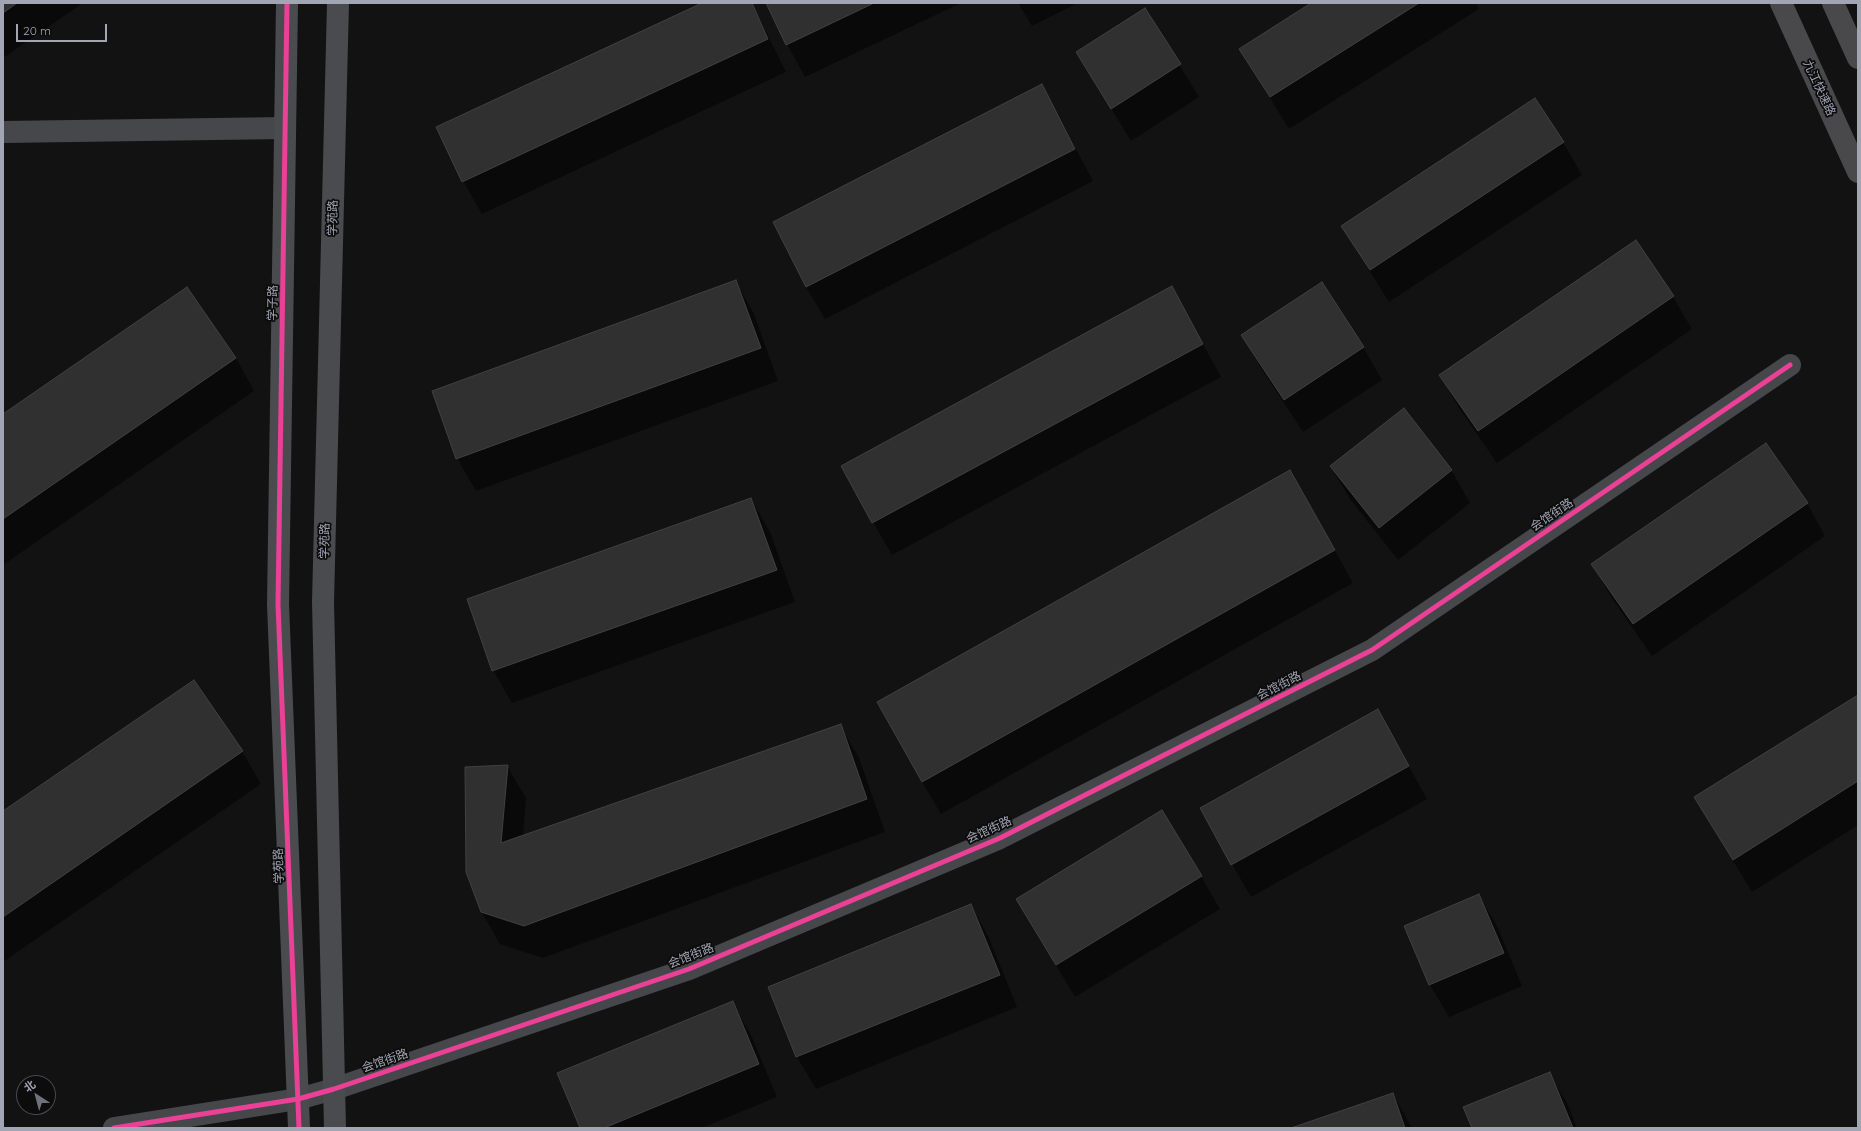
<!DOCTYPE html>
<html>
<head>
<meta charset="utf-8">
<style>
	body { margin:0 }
	#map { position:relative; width:1861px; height:1131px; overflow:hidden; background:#121212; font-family:Quicksand,"Noto Sans SC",sans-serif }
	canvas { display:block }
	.frame { position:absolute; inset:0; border:4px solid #a2a5b4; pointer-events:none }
	.north { position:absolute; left:16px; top:1075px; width:40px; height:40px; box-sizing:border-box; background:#0c0c0d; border:1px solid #484950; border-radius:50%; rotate:324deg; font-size:11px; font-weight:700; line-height:16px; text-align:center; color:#a2a5b4 }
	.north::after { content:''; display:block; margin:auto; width:14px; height:18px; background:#70727b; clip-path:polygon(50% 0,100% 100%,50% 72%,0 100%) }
	.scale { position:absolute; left:16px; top:24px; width:91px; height:18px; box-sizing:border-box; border:2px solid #a2a5b4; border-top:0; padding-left:5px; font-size:12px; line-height:14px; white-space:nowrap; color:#a2a5b4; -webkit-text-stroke:3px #0c0c0d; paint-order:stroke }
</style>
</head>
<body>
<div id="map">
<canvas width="1861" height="1131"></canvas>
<div class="frame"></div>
<div class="north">北</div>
<div class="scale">20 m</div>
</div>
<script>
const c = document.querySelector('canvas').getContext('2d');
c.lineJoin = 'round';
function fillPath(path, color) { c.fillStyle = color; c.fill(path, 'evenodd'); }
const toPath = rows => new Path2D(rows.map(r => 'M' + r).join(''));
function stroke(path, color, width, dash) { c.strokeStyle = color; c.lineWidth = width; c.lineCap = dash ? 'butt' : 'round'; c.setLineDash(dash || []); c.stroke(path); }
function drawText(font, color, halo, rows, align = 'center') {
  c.font = font + ' Quicksand,"Noto Sans SC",sans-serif'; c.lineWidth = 3.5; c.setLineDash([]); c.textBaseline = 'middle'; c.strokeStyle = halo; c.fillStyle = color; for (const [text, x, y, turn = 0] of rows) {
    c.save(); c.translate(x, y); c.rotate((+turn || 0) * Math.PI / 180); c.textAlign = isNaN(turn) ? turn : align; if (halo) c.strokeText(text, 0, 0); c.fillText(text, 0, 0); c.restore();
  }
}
const shadow = toPath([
	[3,3,83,3,3,58],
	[705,3,752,3,786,72,482,214,463,181],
	[767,3,961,3,805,77,787,44],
	[1018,3,1078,3,1032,26],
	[1313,3,1476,3,1479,9,1289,129,1240,49],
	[1145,9,1199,97,1131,141,1077,53],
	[1042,85,1093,181,825,319,806,287],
	[1563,142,1582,175,1389,302,1342,227],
	[1636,242,1673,297,1692,329,1497,463,1459,408,1440,375],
	[736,282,754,314,778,381,476,491,457,458],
	[1172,287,1221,377,892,555,873,522],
	[1243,335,1363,347,1382,380,1303,432,1261,368],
	[236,358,254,391,3,565,3,415],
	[1403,410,1452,471,1470,503,1398,560,1350,499,1331,467],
	[751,499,770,532,795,602,512,703,493,670],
	[1807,503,1825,536,1652,656,1611,597,1592,564],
	[1309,504,1353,583,941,814,922,782],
	[1858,696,1858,825,1752,892,1695,798],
	[1378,711,1427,799,1251,897,1232,864],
	[840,725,859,758,885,832,543,958,500,944,481,911,507,766,526,798,523,836],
	[242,751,261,784,3,962,3,813],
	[1201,876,1220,909,1075,997,1017,899],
	[1479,895,1498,928,1522,986,1449,1017,1430,985,1405,926],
	[971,905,989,938,1017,1007,816,1089,797,1057,769,988],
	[732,1002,751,1035,777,1097,702,1128,581,1128],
	[1549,1073,1568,1105,1577,1128,1473,1128],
	[1393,1094,1412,1128,1294,1128]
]);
const building = toPath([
	[3,3,17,3,3,13,3,3],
	[702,3,752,3,768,39,462,182,436,127,702,3],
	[766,3,874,3,786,45,766,3],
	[1311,3,1419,3,1270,97,1239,49,1311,3],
	[1145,8,1181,64,1111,109,1076,52,1145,8],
	[1042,84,1075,149,806,287,773,222,1042,84],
	[1535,98,1564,142,1370,270,1341,226,1535,98],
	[1636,240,1674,296,1478,431,1439,375,1636,240],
	[736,280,761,348,456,459,432,391,736,280],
	[1322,282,1364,347,1284,400,1241,335,1322,282],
	[1172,286,1203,344,872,523,841,466,1172,286],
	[187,287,236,358,3,519,3,414,187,287],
	[1404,408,1452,470,1379,528,1330,466,1404,408],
	[1766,443,1808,503,1633,624,1591,564,1766,443],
	[1290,470,1335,550,922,782,877,702,1290,470],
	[751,498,777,570,492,671,467,599,751,498],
	[194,680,243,751,3,917,3,811,194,680],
	[1858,695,1858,781,1733,860,1694,797,1858,695],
	[1378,709,1409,766,1231,865,1200,808,1378,709],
	[841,724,867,799,524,926,481,912,466,872,465,767,508,765,501,843,841,724],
	[1162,810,1202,876,1056,965,1016,899,1162,810],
	[1479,894,1504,953,1429,985,1404,926,1479,894],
	[971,904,1000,975,796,1057,768,987,971,904],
	[733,1001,759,1064,604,1128,580,1128,557,1073,733,1001],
	[1550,1072,1573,1128,1472,1128,1463,1107,1550,1072],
	[1393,1093,1405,1128,1291,1128,1393,1093]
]);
const street = toPath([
	[3,132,285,128],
	[114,1128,298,1099,334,1089,689,969,1000,838,1372,650,1790,365]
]);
const secondary = toPath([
	[287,3,278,604,299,1128],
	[335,1128,323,602,338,3]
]);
const highway = toPath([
	[1781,3,1858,172],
	[1833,3,1858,58]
]);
const cycleway = toPath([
	[287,3,278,604,299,1128],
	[114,1128,298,1099,334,1089,689,969,1000,838,1372,650,1790,365]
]);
const streetNames = [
	["九江快速路",1819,88,65],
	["学苑路",333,218,-89],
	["学子路",273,303,-89],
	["会馆街路",1552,515,-34],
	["学苑路",325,541,-89],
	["会馆街路",1279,686,-27],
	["会馆街路",989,830,-24],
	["学苑路",279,866,-92],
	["会馆街路",691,956,-21],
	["会馆街路",385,1061,-19]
];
fillPath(shadow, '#0007');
fillPath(building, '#303031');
stroke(building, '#404146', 1);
stroke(street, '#46474b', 22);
stroke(secondary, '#4a4b4f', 22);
stroke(highway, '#49494c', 22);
stroke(cycleway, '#ea4096', 5);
drawText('12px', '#a2a5b4', '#0c0c0d', streetNames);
</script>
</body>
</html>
